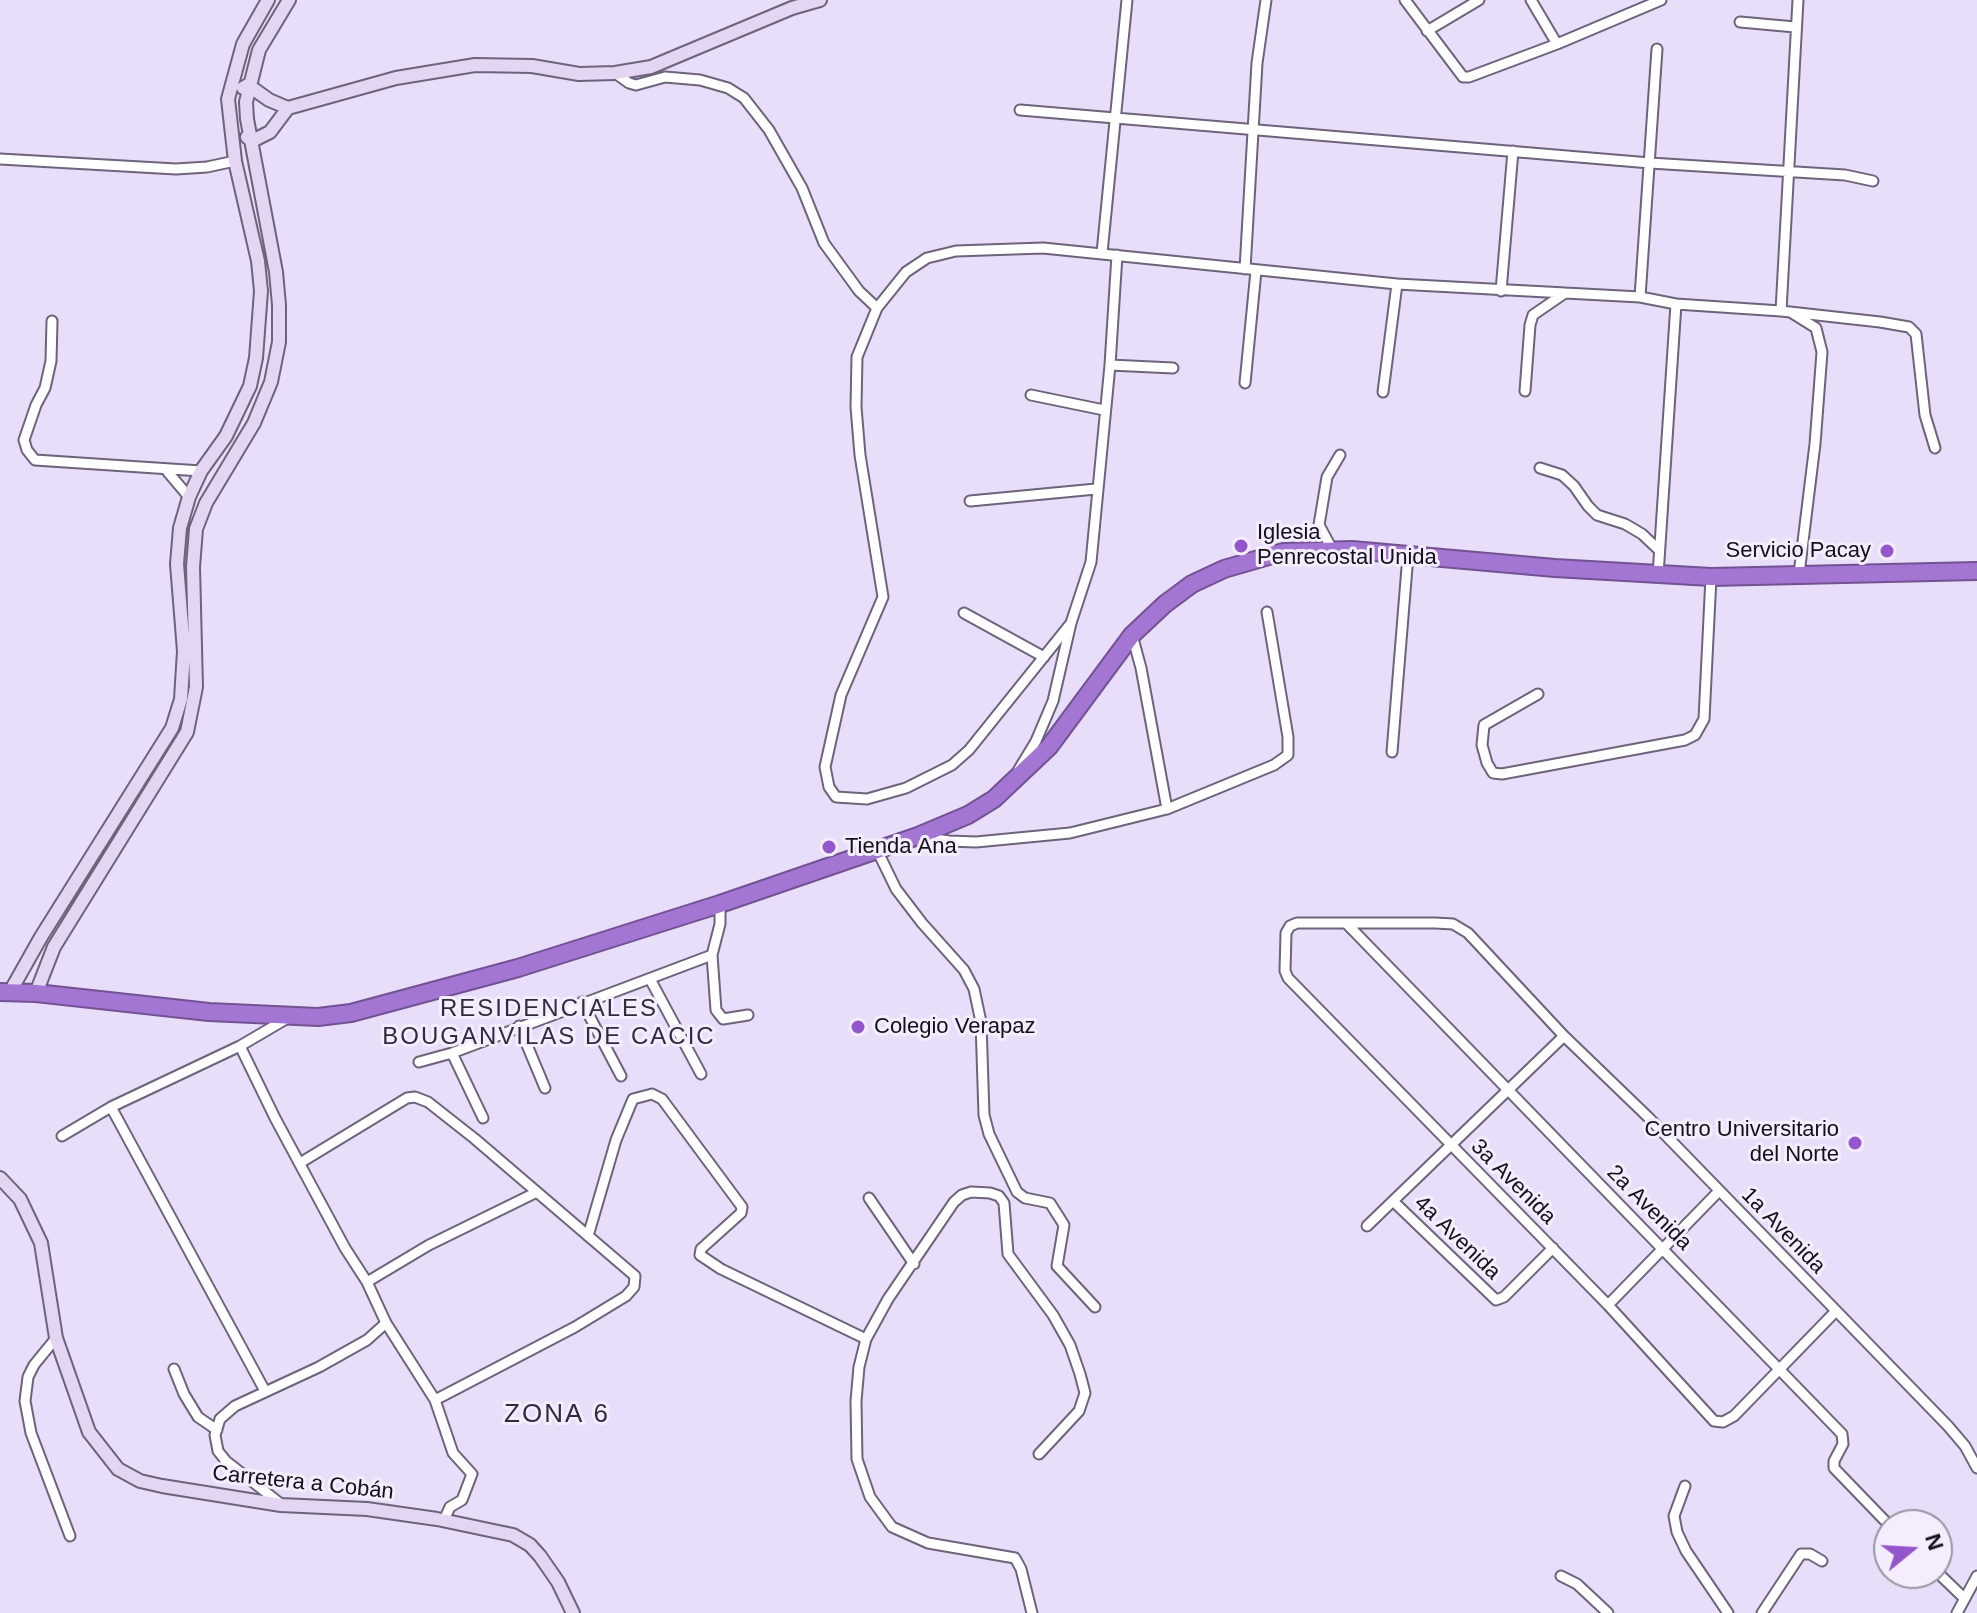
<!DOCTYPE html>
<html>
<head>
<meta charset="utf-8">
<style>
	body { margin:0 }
	#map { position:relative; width:1977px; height:1613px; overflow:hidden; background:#e9def9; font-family:Helvetica,sans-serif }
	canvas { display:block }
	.north { position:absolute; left:1873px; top:1509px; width:80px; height:80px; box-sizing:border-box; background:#f4edfe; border:2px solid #9a94a2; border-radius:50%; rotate:72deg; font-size:22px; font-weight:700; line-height:32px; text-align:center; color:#140f18 }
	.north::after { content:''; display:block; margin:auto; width:28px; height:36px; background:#9356cd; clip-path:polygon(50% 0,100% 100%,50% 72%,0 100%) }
</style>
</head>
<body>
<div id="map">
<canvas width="1977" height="1613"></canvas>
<div class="north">N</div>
</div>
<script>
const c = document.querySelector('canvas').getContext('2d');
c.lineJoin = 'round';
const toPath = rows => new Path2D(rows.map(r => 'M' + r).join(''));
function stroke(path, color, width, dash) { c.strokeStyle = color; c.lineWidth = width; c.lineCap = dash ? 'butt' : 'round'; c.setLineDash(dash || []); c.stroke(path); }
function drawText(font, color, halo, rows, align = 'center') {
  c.font = font + ' Helvetica,sans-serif'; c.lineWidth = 6; c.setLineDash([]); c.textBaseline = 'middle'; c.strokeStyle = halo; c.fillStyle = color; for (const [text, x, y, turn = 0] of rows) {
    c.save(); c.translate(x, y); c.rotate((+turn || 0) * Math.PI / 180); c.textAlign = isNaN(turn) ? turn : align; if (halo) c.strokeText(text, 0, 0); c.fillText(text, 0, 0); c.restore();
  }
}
const street = toPath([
	[1405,0,1463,77,1469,77,1557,44,1661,0],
	[1531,0,1557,44],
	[1740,22,1795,27],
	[1427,31,1479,0],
	[615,73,629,83,636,85,665,77,700,80,728,88,744,98,769,130,802,188,824,243,859,291,877,308],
	[1020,110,1650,163,1845,175,1873,181],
	[0,159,176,169,207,167,235,161],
	[1102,253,1127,0],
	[1245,269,1257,63,1266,0],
	[1501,291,1513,151],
	[1640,297,1657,49],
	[1781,311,1798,0],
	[1792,313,1816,328,1822,352,1815,444,1799,574],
	[52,321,51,361,45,388,36,405,24,440,27,450,35,460,201,471],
	[1110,365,1173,368],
	[1245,383,1256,271],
	[1525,391,1530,325,1533,315,1565,293],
	[1383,392,1397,284],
	[1031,395,1104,410],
	[1540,468,1562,475,1574,486,1588,506,1597,515,1625,524,1642,534,1659,550],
	[167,471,189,497],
	[970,501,1096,489],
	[1332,549,1319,525,1327,477,1340,455],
	[1658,575,1676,304],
	[964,613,1044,657],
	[1071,623,969,750,952,765,906,788,867,799,836,797,829,787,825,767,841,695,883,597,860,455,856,407,857,357,877,308,906,272,927,258,956,251,1043,248,1397,284,1640,297,1676,304,1781,311,1880,322,1909,327,1916,334,1925,415,1935,448],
	[1132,635,1141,668,1167,809],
	[1538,694,1484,725,1482,745,1487,763,1493,773,1502,774,1685,740,1695,735,1704,719,1711,577],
	[1392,752,1408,555],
	[1019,769,1036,741,1053,701,1071,623,1091,562,1110,365,1117,255],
	[921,837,949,841,976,842,1070,833,1167,809,1274,765,1288,755,1288,737,1267,612],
	[877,850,896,889,922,923,964,970,974,989,981,1022,984,1115,989,1134,1017,1192,1025,1198,1050,1203,1064,1225,1057,1266,1095,1307],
	[720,904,720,924,712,955,716,1010,723,1019,748,1015],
	[1347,924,1842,1434,1843,1444,1834,1461,1834,1468,1889,1525],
	[650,979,701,1074],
	[582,1002,621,1076],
	[519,1026,545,1088],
	[240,1046,275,1118,345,1248,367,1282,386,1323,435,1400,453,1453,472,1474,462,1500,450,1507,444,1520],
	[452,1053,483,1118],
	[419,1062,452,1053,712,955],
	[111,1107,265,1391],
	[62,1136,111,1107,240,1046,286,1019],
	[300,1163,407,1098,415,1097,428,1102,475,1139,635,1276,634,1287,626,1296,575,1327,435,1400],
	[869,1198,914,1264],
	[1394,1202,1496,1300,1504,1297,1553,1248],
	[1367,1226,1564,1036],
	[588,1236,616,1140,633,1099,652,1094,662,1099,742,1207,741,1213,701,1249,700,1255,721,1269,866,1339],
	[367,1282,429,1245,537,1192],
	[1608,1305,1719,1191],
	[1835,1312,1734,1416,1723,1422,1714,1421,1608,1305,1288,978,1285,971,1286,933,1290,926,1297,923,1435,923,1453,924,1468,933,1564,1036,1648,1117,1948,1426,1965,1446,1977,1468],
	[56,1338,34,1365,28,1377,25,1401,31,1433,70,1536],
	[174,1369,184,1394,198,1417,217,1430],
	[1685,1486,1674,1516,1677,1532,1686,1551,1728,1613],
	[281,1504,226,1461,218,1451,215,1435,220,1419,235,1406,319,1367,367,1340,386,1323],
	[1937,1572,1964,1598],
	[1561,1576,1577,1584,1608,1613],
	[1032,1613,1021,1569,1015,1558,928,1543,892,1527,870,1497,857,1459,856,1401,859,1367,866,1339,888,1299,954,1202,962,1195,971,1192,990,1193,999,1196,1004,1203,1008,1254,1053,1315,1070,1345,1080,1374,1085,1393,1079,1411,1039,1454],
	[1762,1613,1801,1554,1810,1554,1822,1561],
	[1957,1613,1977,1576]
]);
const secondary = toPath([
	[243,88,248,85,269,100,288,108,396,78,475,65,532,66,579,74,615,73,651,67,792,8,820,0],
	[247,137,252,141,270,132,288,108],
	[10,992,41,937,172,728,181,699,184,651,177,564,180,528,189,497,201,471,226,436,250,386,256,358,261,291,258,261,235,161,228,99,243,44,268,0],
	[36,993,54,947,187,732,196,687,193,567,196,529,206,503,254,423,271,382,279,342,279,305,276,272,247,119,246,102,259,50,289,0],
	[0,1178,20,1199,41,1243,56,1338,89,1432,118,1469,140,1481,162,1486,281,1505,367,1509,437,1519,513,1535,530,1545,540,1556,558,1582,573,1613]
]);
const highway = toPath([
	[0,992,36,993,209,1012,318,1017,351,1013,518,968,720,904,918,836,968,815,994,799,1049,747,1132,635,1165,604,1192,584,1224,569,1283,552,1352,550,1555,568,1711,577,1977,571]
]);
const markers = [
	[1241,546,8,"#9356cd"],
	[1887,551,8,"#9356cd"],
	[829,847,8,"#9356cd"],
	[858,1027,8,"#9356cd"],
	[1855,1143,8,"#9356cd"]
];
const poiNames = [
	["Iglesia",1257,533],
	["Penrecostal Unida",1257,558],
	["Servicio Pacay",1871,551,"right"],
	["Tienda Ana",845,847],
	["Colegio Verapaz",874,1027],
	["Centro Universitario",1839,1130,"right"],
	["del Norte",1839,1155,"right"]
];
const streetNames = [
	["3a Avenida",1513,1182,45],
	["2a Avenida",1649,1208,45],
	["1a Avenida",1783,1231,46],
	["4a Avenida",1457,1238,44],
	["Carretera a Cobán",303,1483,6]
];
const neighbourhoodNames = [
	["RESIDENCIALES",549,1009],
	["BOUGANVILAS DE CACIC",549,1037]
];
const quarterNames = [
	["ZONA 6",557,1415]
];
stroke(street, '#6d637a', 13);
stroke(secondary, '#6d637a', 16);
stroke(highway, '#725292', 20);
stroke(street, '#fff', 9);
stroke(secondary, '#e4d6f2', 12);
stroke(highway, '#a476d4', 16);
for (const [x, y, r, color] of markers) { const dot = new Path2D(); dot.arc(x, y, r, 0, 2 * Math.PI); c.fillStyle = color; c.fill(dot); stroke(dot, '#f4edfe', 3); }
drawText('22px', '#140f18', '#f4edfe', poiNames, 'left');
drawText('22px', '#140f18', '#f4edfe', streetNames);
c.letterSpacing = '2px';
drawText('24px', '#342a3f', '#f4edfe', neighbourhoodNames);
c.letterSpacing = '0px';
c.letterSpacing = '2px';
drawText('26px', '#342a3f', '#f4edfe', quarterNames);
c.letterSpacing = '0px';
</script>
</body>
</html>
